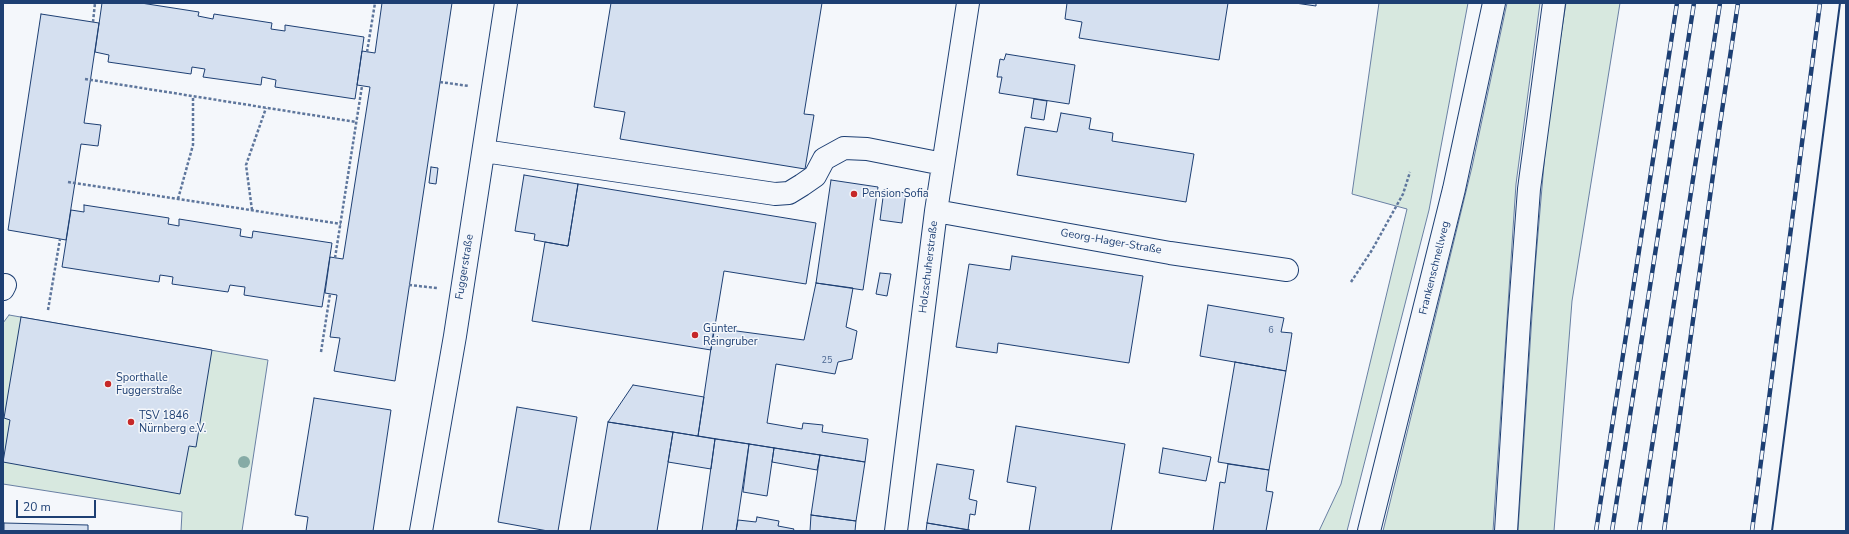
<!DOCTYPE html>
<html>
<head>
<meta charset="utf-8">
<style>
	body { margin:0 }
	#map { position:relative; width:1849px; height:534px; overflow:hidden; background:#f4f7fb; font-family:"Nunito Sans",sans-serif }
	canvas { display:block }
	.frame { position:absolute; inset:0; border:4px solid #1d3f73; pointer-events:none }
	.scale { position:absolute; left:16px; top:500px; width:80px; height:18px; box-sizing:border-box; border:2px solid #1d3f73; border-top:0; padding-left:5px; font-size:12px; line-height:14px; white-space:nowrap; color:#1d3f73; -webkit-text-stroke:3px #f4f7fb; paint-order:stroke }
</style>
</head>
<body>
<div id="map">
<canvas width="1849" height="534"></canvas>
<div class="frame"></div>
<div class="scale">20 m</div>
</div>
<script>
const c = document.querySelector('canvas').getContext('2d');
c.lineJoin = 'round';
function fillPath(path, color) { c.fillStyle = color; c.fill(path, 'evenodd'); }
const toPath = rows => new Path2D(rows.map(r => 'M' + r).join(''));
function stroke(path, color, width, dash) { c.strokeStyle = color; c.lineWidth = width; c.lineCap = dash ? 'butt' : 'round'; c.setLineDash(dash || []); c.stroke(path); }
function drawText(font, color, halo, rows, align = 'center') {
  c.font = font + ' "Nunito Sans",sans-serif'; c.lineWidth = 3; c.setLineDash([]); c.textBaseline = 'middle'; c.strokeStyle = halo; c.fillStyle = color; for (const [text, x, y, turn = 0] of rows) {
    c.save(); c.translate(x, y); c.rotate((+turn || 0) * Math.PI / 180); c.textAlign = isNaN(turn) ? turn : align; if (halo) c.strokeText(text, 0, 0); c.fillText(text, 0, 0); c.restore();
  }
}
const green = toPath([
	[1379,3,1468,3,1429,210,1347,531,1319,531,1341,484,1407,209,1352,194,1379,3],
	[1507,3,1540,3,1516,184,1493,531,1383,531,1472,167,1507,3],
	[1566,3,1620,3,1572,301,1554,531,1518,531,1535,269,1548,117,1566,3],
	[9,315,268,360,242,531,181,531,182,512,3,484,3,323,9,315]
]);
const building = toPath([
	[102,3,141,3,199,12,198,16,213,19,214,14,272,23,271,29,285,31,285,25,364,37,355,99,275,87,276,80,262,77,261,85,203,77,205,69,192,67,191,74,108,62,109,55,95,52,102,3],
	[382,3,452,3,395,381,334,371,340,338,330,337,337,295,325,293,330,257,343,259,370,87,357,85,362,51,375,53,382,3],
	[611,3,822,3,804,114,814,115,805,169,620,139,625,112,594,107,611,3],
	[1067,3,1228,3,1219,60,1079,38,1082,22,1065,19,1067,3],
	[1295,3,1316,3,1316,6,1295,3],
	[41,14,99,23,84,123,101,125,98,146,81,144,66,240,8,230,41,14],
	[1006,54,1075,65,1069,104,999,93,1002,77,997,77,1000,59,1004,60,1006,54],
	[1034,99,1047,101,1044,120,1031,118,1034,99],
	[1061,113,1091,118,1089,129,1113,133,1112,141,1194,154,1186,202,1017,175,1025,127,1057,132,1061,113],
	[431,167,438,168,436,184,429,183,431,167],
	[524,175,578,184,568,246,534,240,535,234,515,231,524,175],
	[831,180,878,187,863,290,816,283,831,180],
	[578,184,816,223,806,284,724,271,711,350,532,321,545,242,568,246,578,184],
	[884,190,906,193,902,223,880,220,884,190],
	[84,205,169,218,168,224,179,226,179,219,241,229,240,236,252,238,253,231,332,243,322,307,244,295,245,287,237,286,230,285,228,292,172,284,173,277,167,276,160,275,159,282,62,267,71,210,84,212,84,205],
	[1012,256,1143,276,1129,363,998,343,997,353,956,347,969,264,1010,270,1012,256],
	[880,273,891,274,887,296,876,294,880,273],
	[816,283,853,288,846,327,857,331,852,359,838,362,835,374,776,364,767,423,802,429,803,423,823,425,822,432,868,439,865,462,698,436,714,328,804,340,816,283],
	[1208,305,1284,318,1281,332,1292,333,1286,371,1200,356,1208,305],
	[21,317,212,350,196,447,189,446,180,494,3,462,10,420,4,418,21,317],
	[1235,362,1286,371,1269,470,1218,462,1235,362],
	[633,385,704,397,698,436,608,422,633,385],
	[314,398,391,410,373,531,306,531,308,517,295,515,314,398],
	[517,407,577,417,558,531,548,531,498,522,517,407],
	[608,422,673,432,657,531,590,531,608,422],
	[1016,426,1125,444,1111,531,1029,531,1036,487,1007,482,1016,426],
	[673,432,715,439,711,469,668,462,673,432],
	[715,439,749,444,736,531,702,531,715,439],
	[749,444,774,448,767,496,743,492,749,444],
	[774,448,820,455,817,470,772,462,774,448],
	[1163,448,1211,457,1206,481,1159,473,1163,448],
	[820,455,865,462,856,521,811,515,820,455],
	[937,464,974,470,969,499,977,501,975,515,970,514,968,530,927,523,937,464],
	[1228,464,1269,470,1266,491,1273,492,1266,531,1213,531,1220,482,1225,483,1228,464],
	[811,515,856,521,855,531,810,531,811,515],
	[757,517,779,521,778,526,794,529,793,531,736,531,738,520,756,522,757,517],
	[4,523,88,525,88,531,4,531,4,523],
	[927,523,970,530,970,531,926,531,927,523]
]);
const path = toPath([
	[93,22,95,3],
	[367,52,375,3],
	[85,79,356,122],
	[440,82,469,86],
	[68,182,341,224],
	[178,199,193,145,193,96],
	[252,210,246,165,266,108],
	[335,258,362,86],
	[1351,282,1372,250,1403,194,1410,172],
	[409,285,437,288],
	[48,310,60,239],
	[321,352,330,294]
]);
const minor = toPath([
	[484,151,775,194,789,193,802,185,815,176,824,159,844,148,867,149,943,164],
	[936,211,1170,253,1287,270],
	[3,289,5,285],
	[421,531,455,336,506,3],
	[896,531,936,211,968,3]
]);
const highway = toPath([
	[1369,531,1454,189,1494,3],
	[1506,531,1519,323,1529,189,1554,3]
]);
const rail = toPath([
	[1596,531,1677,3],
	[1612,531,1694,3],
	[1639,531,1720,3],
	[1664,531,1719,131,1738,3],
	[1752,531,1820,3]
]);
const wall = toPath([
	[1772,531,1840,3]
]);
const trees = [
	[244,462]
];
const markers = [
	[854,194,4,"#c62828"],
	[695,335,4,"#c62828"],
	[108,384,4,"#c62828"],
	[131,422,4,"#c62828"]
];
const numberNames = [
	["6",1271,331],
	["25",827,361]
];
const poiNames = [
	["Pension Sofia",862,194],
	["Günter",703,329],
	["Reingruber",703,342],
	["Sporthalle",116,378],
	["Fuggerstraße",116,391],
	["TSV 1846",139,416],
	["Nürnberg e.V.",139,429]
];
const streetNames = [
	["Georg-Hager-Straße",1111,242,10],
	["Fuggerstraße",465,267,-81],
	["Holzschuherstraße",929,267,-83],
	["Frankenschnellweg",1435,268,-76]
];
fillPath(green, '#d7e8df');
stroke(green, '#687fa3', 1);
fillPath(building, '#d5e0f0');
stroke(building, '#1d3f73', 1);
stroke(minor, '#1d3f73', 24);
stroke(highway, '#1d3f73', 24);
stroke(path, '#5e769c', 2.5, [3, 2]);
stroke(minor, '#f4f7fb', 22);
stroke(highway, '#f4f7fb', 22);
stroke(rail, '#1d3f73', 4.5);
stroke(rail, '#f4f7fb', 3, [9]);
stroke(wall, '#1d3f73', 2);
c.fillStyle = '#86aba6';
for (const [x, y] of trees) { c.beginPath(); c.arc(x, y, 6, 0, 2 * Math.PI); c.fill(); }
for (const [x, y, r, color] of markers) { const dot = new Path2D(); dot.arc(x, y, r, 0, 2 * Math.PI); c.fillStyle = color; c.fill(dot); stroke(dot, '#f4f7fb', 1.5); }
drawText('9px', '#4b6792', null, numberNames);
drawText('11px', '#1d3f73', '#f4f7fb', poiNames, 'left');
drawText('11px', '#1d3f73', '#f4f7fb', streetNames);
</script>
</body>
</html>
